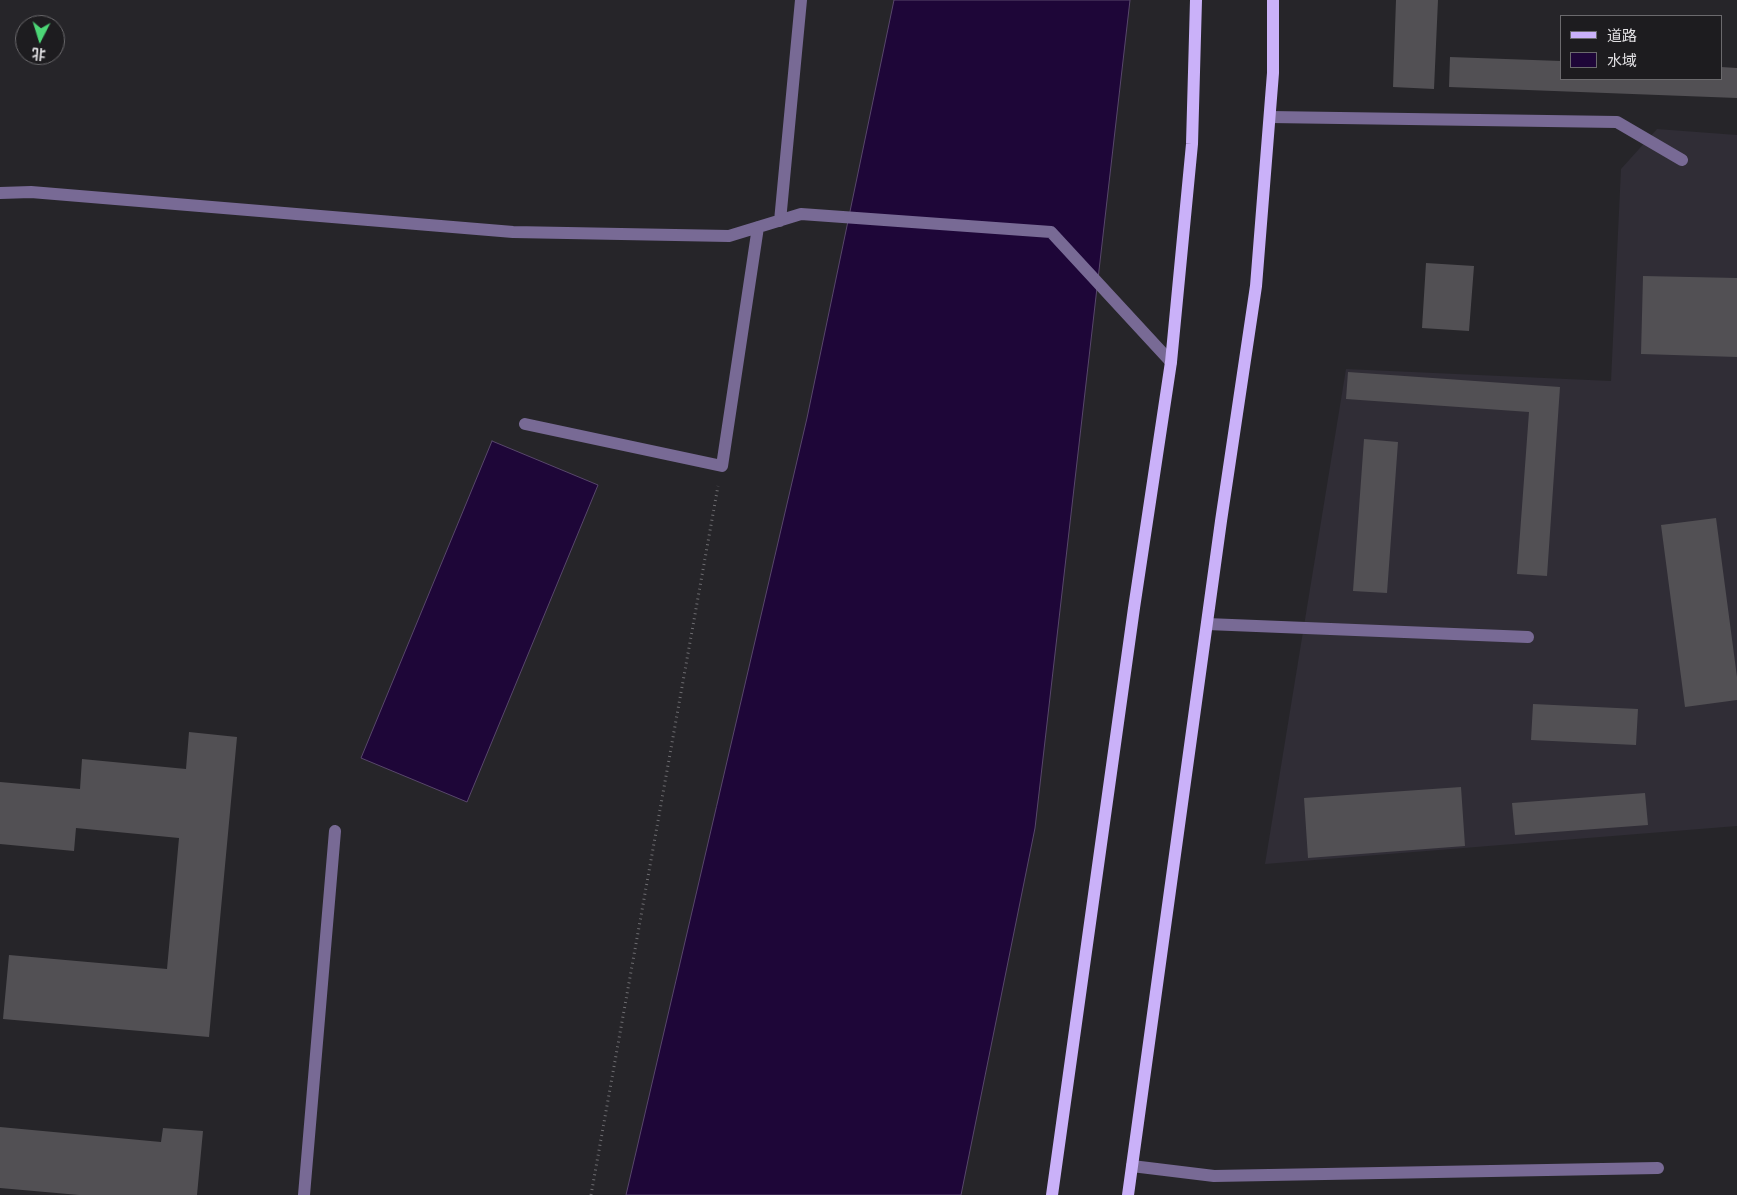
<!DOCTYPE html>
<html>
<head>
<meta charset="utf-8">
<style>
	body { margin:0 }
	#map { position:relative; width:1737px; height:1195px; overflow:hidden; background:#262529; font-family:"Work Sans","Noto Sans SC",sans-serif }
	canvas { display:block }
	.legend { position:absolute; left:1560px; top:15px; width:162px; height:65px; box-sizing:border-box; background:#1d1c1f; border:1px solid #6b6a6d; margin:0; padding:6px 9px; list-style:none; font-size:15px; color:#e0dfe2 }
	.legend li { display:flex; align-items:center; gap:10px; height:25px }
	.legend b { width:25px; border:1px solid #6b6a6d }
	.north { position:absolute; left:15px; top:15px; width:50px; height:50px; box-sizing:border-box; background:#1d1c1f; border:1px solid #6b6a6d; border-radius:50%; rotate:185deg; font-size:14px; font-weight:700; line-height:20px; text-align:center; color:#e0dfe2 }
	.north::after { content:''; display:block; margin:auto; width:18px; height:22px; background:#4cd676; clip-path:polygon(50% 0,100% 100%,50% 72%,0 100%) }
</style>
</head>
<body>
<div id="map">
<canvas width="1737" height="1195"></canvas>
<ul class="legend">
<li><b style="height:6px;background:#cab1f9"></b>道路</li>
<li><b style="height:14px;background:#1e0638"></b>水域</li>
</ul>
<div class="north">北</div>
</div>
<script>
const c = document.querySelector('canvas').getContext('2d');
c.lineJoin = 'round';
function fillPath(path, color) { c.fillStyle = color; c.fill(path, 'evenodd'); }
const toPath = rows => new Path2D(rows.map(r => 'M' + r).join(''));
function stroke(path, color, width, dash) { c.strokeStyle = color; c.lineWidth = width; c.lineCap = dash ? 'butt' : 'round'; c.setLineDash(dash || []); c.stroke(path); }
const built = toPath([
	[1657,129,1737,135,1737,826,1265,864,1346,369,1611,381,1621,169]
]);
const water = toPath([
	[894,0,1130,0,1035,828,961,1195,626,1195,807,418,894,0],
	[492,441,598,485,467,802,361,758,492,441]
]);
const building = toPath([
	[1396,0,1438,0,1434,89,1393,87],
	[1450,57,1561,61,1561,79,1721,79,1721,67,1737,68,1737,98,1449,87],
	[1426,263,1474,266,1469,331,1422,328],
	[1643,276,1737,278,1737,357,1641,354],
	[1348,372,1560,387,1547,576,1517,574,1529,412,1346,399],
	[1364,439,1398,442,1387,593,1353,591],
	[1716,518,1737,677,1737,700,1685,707,1661,525],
	[1533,704,1638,709,1636,745,1531,740],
	[189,732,237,737,209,1037,3,1019,9,955,167,969,179,838,76,828,74,851,0,844,0,782,80,789,82,759,186,769],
	[1461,787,1465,846,1308,858,1304,798],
	[1645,793,1648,825,1515,835,1512,803],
	[0,1127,161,1142,163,1128,203,1131,197,1195,79,1195,0,1188]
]);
const path = toPath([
	[591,1195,718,486]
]);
const minor = toPath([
	[1270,117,1617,122,1682,160],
	[0,193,31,192,513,232,729,236,801,214,1051,232,1171,362],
	[780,221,801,0],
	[525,424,722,466,758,227],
	[1207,624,1528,637],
	[1132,1166,1214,1176,1658,1168],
	[304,1195,335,831]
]);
const major = toPath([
	[1052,1195,1134,608,1171,362,1192,144,1196,0],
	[1128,1195,1221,521,1256,286,1273,73,1273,0]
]);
fillPath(built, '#302d36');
fillPath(water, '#1e0638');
stroke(water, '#58476b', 1);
fillPath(building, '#525054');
stroke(path, '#6d6c70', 3, [1, 4]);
stroke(minor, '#786a95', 12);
stroke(major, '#cab1f9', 12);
</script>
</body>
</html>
